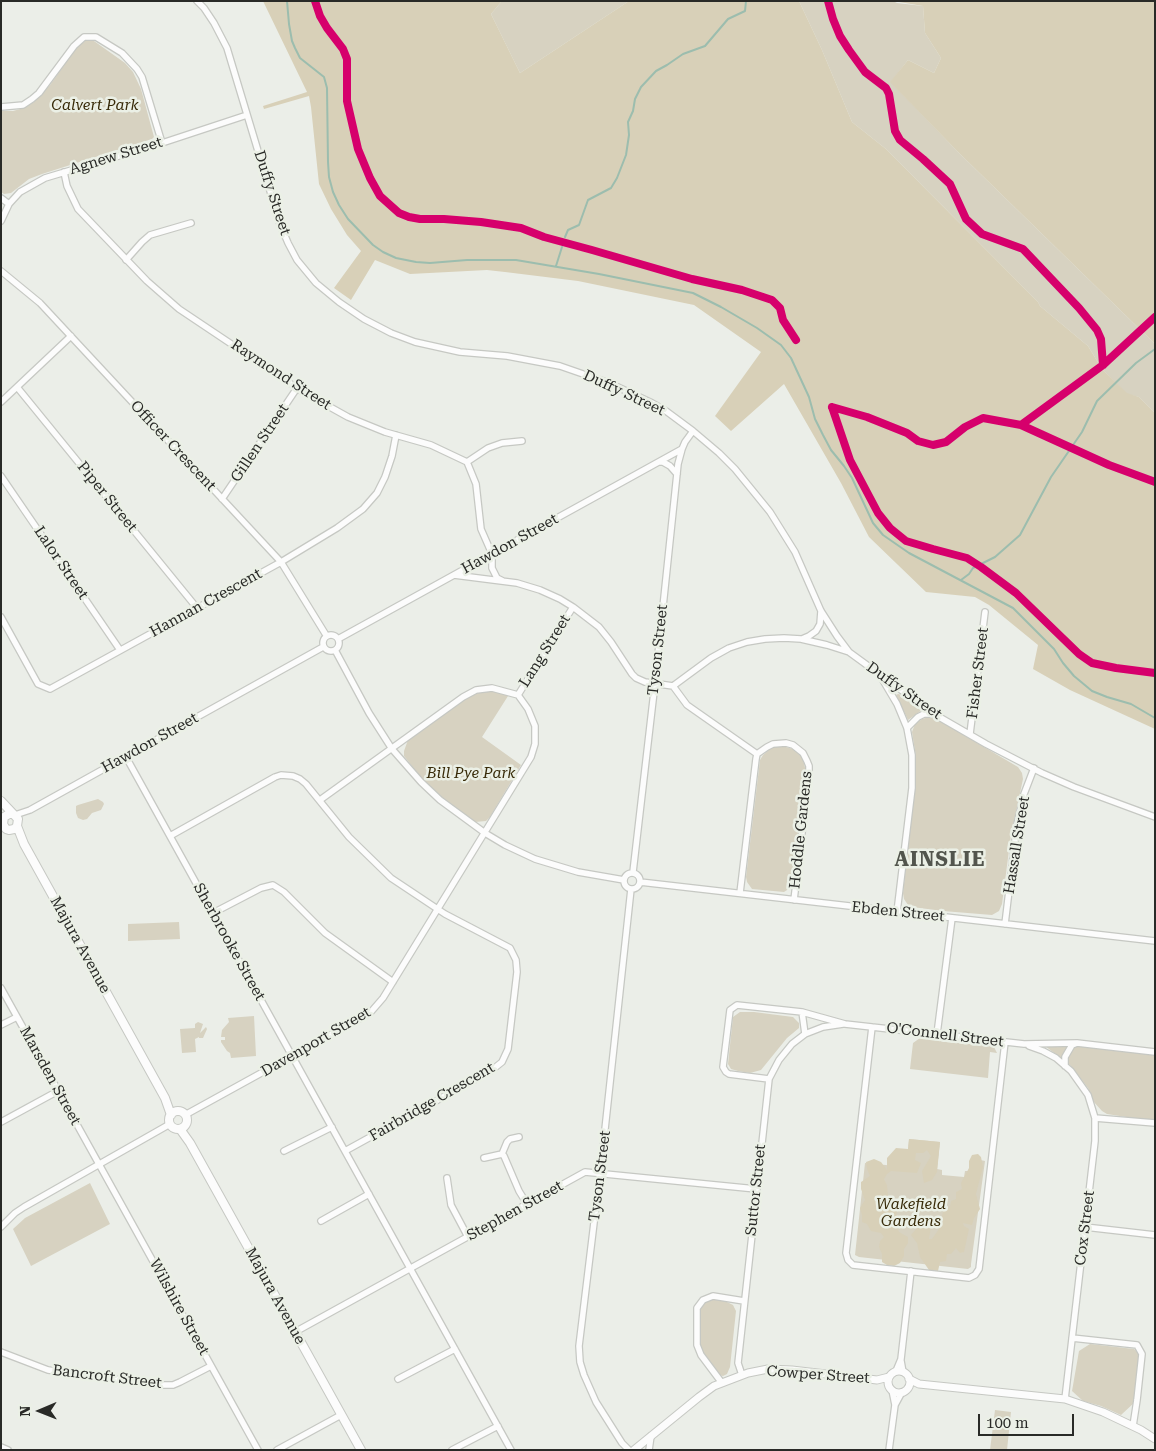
<!DOCTYPE html>
<html>
<head>
<meta charset="utf-8">
<style>
	body { margin:0 }
	#map { position:relative; width:1156px; height:1451px; overflow:hidden; background:#ebeee8; font-family:"Roboto Serif",serif }
	canvas { display:block }
	.frame { position:absolute; inset:0; border:2px solid #292a27; pointer-events:none }
	.north { position:absolute; left:15px; top:1386px; width:50px; height:50px; -webkit-text-stroke:4px #ebf0e6; paint-order:stroke; rotate:269deg; font-size:14px; font-weight:700; line-height:20px; text-align:center; color:#292a27 }
	.north::after { content:''; display:block; margin:auto; width:18px; height:22px; background:#292a27; clip-path:polygon(50% 0,100% 100%,50% 72%,0 100%) }
	.scale { position:absolute; left:978px; top:1414px; width:96px; height:22px; box-sizing:border-box; border:2px solid #292a27; border-top:0; padding-left:6px; font-size:15px; line-height:18px; white-space:nowrap; color:#292a27; -webkit-text-stroke:4px #ebf0e6; paint-order:stroke }
</style>
</head>
<body>
<div id="map">
<canvas width="1156" height="1451"></canvas>
<div class="frame"></div>
<div class="north">N</div>
<div class="scale">100 m</div>
</div>
<script>
const c = document.querySelector('canvas').getContext('2d');
c.lineJoin = 'round';
function fillPath(path, color) { c.fillStyle = color; c.fill(path, 'evenodd'); }
const toPath = rows => new Path2D(rows.map(r => 'M' + r).join(''));
function stroke(path, color, width, dash) { c.strokeStyle = color; c.lineWidth = width; c.lineCap = dash ? 'butt' : 'round'; c.setLineDash(dash || []); c.stroke(path); }
function drawText(font, color, halo, rows, align = 'center') {
  c.font = font + ' "Roboto Serif",serif'; c.lineWidth = 5; c.setLineDash([]); c.textBaseline = 'middle'; c.strokeStyle = halo; c.fillStyle = color; for (const [text, x, y, turn = 0] of rows) {
    c.save(); c.translate(x, y); c.rotate((+turn || 0) * Math.PI / 180); c.textAlign = isNaN(turn) ? turn : align; if (halo) c.strokeText(text, 0, 0); c.fillText(text, 0, 0); c.restore();
  }
}
const green = toPath([
	[502,1,629,1,520,73,491,14],
	[799,1,893,1,897,3,923,6,925,33,941,58,934,73,908,60,891,82,959,153,1155,344,1155,413,1139,397,1127,394,1102,369,1088,346,1040,306,1038,302,886,149,852,122,822,50],
	[90,40,94,41,125,63,133,72,141,89,154,137,152,139,42,174,29,179,11,193,4,194,1,192,1,111,13,111,24,108,34,102,50,85,77,47,85,41],
	[483,692,499,692,508,696,482,737,521,765,490,817,486,821,475,822,461,813,440,796,419,775,404,756,404,751,408,740,456,705,474,694],
	[898,694,902,695,922,708,922,710,908,720,897,697,896,695],
	[929,717,933,717,1018,767,1022,773,1023,779,1011,835,1002,904,999,911,992,915,943,911,912,907,908,905,904,899,903,893,915,783,916,757,912,732,915,724,922,719],
	[779,745,793,749,800,753,803,759,806,772,793,883,790,888,784,892,752,889,747,882,746,877,760,760,763,755,771,748],
	[98,799,103,802,104,804,101,810,92,813,87,819,83,820,78,818,76,813,76,806,78,805],
	[179,922,180,939,128,941,128,924],
	[740,1012,754,1012,793,1017,799,1023,799,1028,787,1038,761,1070,750,1073,738,1071,731,1069,728,1064,733,1017],
	[254,1016,256,1056,231,1058,230,1053,227,1051,221,1042,221,1040,225,1040,225,1037,221,1037,222,1030,229,1022,228,1018],
	[198,1022,203,1024,200,1033,206,1027,207,1029,203,1038,199,1038,199,1037,195,1039,196,1052,182,1053,180,1029,195,1028,195,1024],
	[928,1036,939,1041,968,1044,987,1044,993,1045,997,1053,990,1052,988,1078,910,1069,913,1043,920,1038],
	[1045,1046,1080,1046,1155,1055,1155,1119,1139,1119,1107,1114,1102,1111,1093,1101,1088,1088,1070,1065],
	[909,1139,940,1142,937,1169,942,1170,942,1175,964,1177,965,1171,969,1171,976,1159,985,1161,971,1264,971,1267,968,1269,859,1257,855,1255,865,1163,896,1166,908,1150],
	[90,1183,110,1224,31,1266,13,1229,25,1218],
	[712,1299,725,1301,733,1305,736,1311,730,1367,727,1374,723,1376,719,1375,702,1355,698,1345,697,1308,704,1300],
	[1090,1344,1134,1349,1140,1354,1135,1402,1121,1415,1101,1406,1083,1401,1072,1391,1079,1351],
	[995,1410,1011,1412,1007,1450,990,1450]
]);
const forest = toPath([
	[263,1,502,1,491,14,520,73,629,1,799,1,822,50,852,122,886,149,1038,302,1040,306,1088,346,1102,369,1127,393,1139,397,1155,413,1155,729,1070,690,1033,669,1038,645,989,605,975,597,926,592,869,537,841,483,784,384,731,431,715,416,761,352,694,305,578,281,505,272,487,270,410,274,375,260,351,300,334,288,361,251,347,235,331,209,319,184,311,107,309,96,264,109,263,106,307,92],
	[893,1,1155,1,1155,344,959,153,890,82,908,60,934,73,941,58,925,33,923,6],
	[909,1139,940,1142,937,1172,932,1180,924,1183,922,1171,931,1156,927,1150,923,1153,916,1153,915,1160,921,1163,917,1173,891,1171,887,1174,884,1179,887,1185,888,1196,891,1202,897,1205,896,1223,899,1232,908,1237,908,1243,904,1249,904,1256,900,1263,894,1266,887,1265,882,1262,882,1254,879,1247,880,1241,884,1237,881,1233,871,1231,867,1224,862,1222,862,1215,860,1208,865,1200,861,1189,861,1182,870,1176,867,1169,866,1162,874,1159,881,1162,887,1170,887,1158,896,1148,908,1149],
	[978,1154,981,1157,983,1167,976,1194,980,1209,974,1218,972,1225,963,1223,964,1226,969,1229,964,1252,960,1253,956,1248,951,1254,947,1254,946,1261,940,1262,938,1271,929,1270,920,1257,917,1243,911,1235,917,1228,919,1222,927,1221,931,1226,929,1239,932,1239,939,1229,943,1212,950,1206,951,1201,956,1199,956,1192,962,1189,961,1183,969,1168,969,1161,972,1155]
]);
const stream = toPath([
	[287,1,289,24,292,41,295,48,300,58,324,77,327,88,328,162,329,177,333,192,339,205,348,219,373,245,383,252,396,258,416,262,430,263,467,260,516,260,599,274,693,293,721,307,757,328,781,345,791,358,809,397,815,419,823,435,831,450,844,466,852,478,873,523,883,535,909,553,1013,608,1054,649,1063,663,1074,676,1092,691,1107,697,1131,704,1155,718],
	[565,237,568,230,579,225,588,200,611,188,617,178,626,155,629,135,628,122,633,111,635,99,641,87,656,71,667,65,683,54,705,46,728,19,745,11,746,1],
	[556,266,562,247],
	[961,580,969,574,973,568,995,557,1020,535,1051,477,1082,432,1097,401,1136,363,1155,349]
]);
const minor = toPath([
	[197,1,204,8,214,23,227,48,280,224,288,243,297,260,316,283,339,302,364,319,391,333,415,342,460,352,507,356,560,366,609,383,652,403,666,411,693,431,719,453,735,469,770,512,795,552,821,611,837,636,849,652,934,714,986,744,1042,773,1074,787,1155,817],
	[1,107,23,105,32,99,39,93,74,46,84,37,96,37,122,53,137,69,142,77,162,143],
	[64,172,67,186,78,209,147,281,179,309,303,392,348,417,385,432,431,445,467,462,476,484,481,529,492,554,492,568,497,578,503,581],
	[1,198,9,204],
	[1,221,9,204,20,192,45,178,162,143,247,115],
	[126,260,142,242,150,235,191,223],
	[1,271,40,303,281,562,326,635],
	[17,387,197,608],
	[1,402,71,336],
	[467,462,488,448,502,443,522,441],
	[659,462,663,462,670,466,677,474],
	[1,476,120,650],
	[222,499,297,388],
	[454,575,517,583,540,590,560,599,573,607,599,627,611,642,632,674,636,678,645,682,673,686,711,658,729,648,747,642,765,639,784,638,801,639,827,645,849,652],
	[1,617,38,684,50,689,281,562,337,528,363,509,377,493,385,477,392,456,396,435],
	'323 643a8 8 0 1 1 16 0a8 8 0 1 1-16 0Z',
	[338,639,682,449],
	[802,639,809,636,816,631,820,624,821,611],
	[335,650,369,713,392,749,421,782,440,800,485,833,505,845,535,859,578,872,624,880],
	[881,677,897,704,907,728,912,755,912,788,897,912],
	[673,686,687,705,757,754],
	[518,695,573,607],
	[907,728,918,717,924,714,934,714],
	[970,734,985,612],
	[126,757,511,1450],
	[15,815,30,810,323,647],
	[170,836,275,777,281,775,293,776,300,779,306,784,349,837,391,878,445,914,510,948,516,960,517,972,508,1049,502,1062,492,1070,345,1151],
	[633,872,655,683,678,464,682,449,685,442,693,431],
	'624 881a8 8 0 1 1 16 0a8 8 0 1 1-16 0Z',
	[640,882,1155,941],
	[740,893,756,759,757,754,767,747,773,744,786,743,793,745,803,753,807,761,809,766,809,774,794,900],
	[213,913,261,888,273,885,284,892,325,933,393,982],
	[1005,924,1017,824,1024,794,1034,768],
	[1,988,258,1450],
	[802,1012,805,1034],
	[1,1025,17,1017],
	[872,1027,846,1253,848,1260,853,1265,969,1278,975,1275,979,1269,1005,1042],
	[937,1034,952,918],
	[1029,1046,1043,1051,1056,1058,1071,1071,1088,1095,1095,1118,1095,1141,1065,1399],
	[1065,1066,1065,1057,1072,1045,1075,1044],
	[769,1079,729,1074,726,1072,723,1067,730,1010,737,1005,802,1012,845,1024,1024,1044,1077,1043,1155,1052],
	[185,1115,370,1013,383,998,531,757,535,744,535,726,528,709,518,695,492,688,476,690,463,697,320,800],
	[1095,1118,1155,1123],
	[1,1122,58,1091],
	[519,1137,510,1139,507,1142,502,1154,504,1156,519,1191,527,1204],
	[284,1151,332,1127],
	[484,1158,502,1154],
	[447,1178,451,1205,468,1237],
	[321,1221,369,1194],
	[1,1227,15,1213,24,1207,170,1124],
	[1085,1227,1155,1235],
	[295,1332,585,1172,756,1189],
	[1072,1338,1137,1345,1142,1354,1137,1400,1133,1426],
	[1,1352,48,1370,161,1385,173,1385,180,1382,211,1366],
	[901,1361,903,1372],
	[896,1371,901,1359,911,1271],
	[742,1375,738,1363,769,1079,779,1060,792,1044,805,1034,823,1027,843,1024],
	[398,1379,455,1349],
	[722,1383,701,1355,697,1345,697,1308,703,1300,713,1296,744,1301],
	[895,1405,902,1392],
	[1,1447,8,1450],
	[277,1450,341,1415],
	[452,1450,498,1426],
	[629,1450,622,1443,596,1402,584,1375,580,1362,579,1346,602,1157,631,889],
	[649,1450,651,1436],
	[889,1450,895,1405,892,1390]
]);
const tertiary = toPath([
	'888 1382a11 11 0 1 1 22 0a11 11 0 1 1-22 0Z',
	[909,1379,919,1384,1065,1399,1103,1412,1141,1430,1155,1439],
	[634,1450,699,1397,714,1386,748,1373,768,1369,792,1370,877,1380,889,1377]
]);
const secondary = toPath([
	[1,801,18,819,17,826,24,844,165,1098,171,1115],
	[13,814,9,814,4,817,3,824,6,829,9,830,14,829,17,826],
	'169 1120a9 9 0 1 1 18 0a9 9 0 1 1-18 0Z',
	[180,1129,190,1143,361,1450]
]);
const cycleway = toPath([
	[315,1,320,16,327,28,343,49,347,59,347,101,358,149,370,178,380,196,399,213,409,217,420,219,444,219,481,222,521,228,544,237,592,250,692,279,742,290,772,300,780,308,783,320,796,340],
	[828,1,833,19,840,36,849,50,865,72,886,88,889,94,895,131,900,140,923,159,950,184,966,219,982,234,1023,249,1079,308,1097,330,1101,339,1103,365],
	[832,407,850,460,878,513,890,528,906,541,933,549,967,558,981,567,1016,593,1079,654,1092,663,1116,668,1155,673],
	[832,407,867,417,907,433,918,441,933,445,946,442,965,427,983,418,1021,425,1109,465,1155,482],
	[1021,425,1103,365,1155,317]
]);
const parkNames = [
	["Calvert Park",95,106],
	["Bill Pye Park",471,774],
	["Wakefield",911,1205],
	["Gardens",911,1222]
];
const streetNames = [
	["Agnew Street",116,156,-17],
	["Duffy Street",272,193,72],
	["Raymond Street",281,375,33],
	["Duffy Street",624,393,25],
	["Gillen Street",260,443,-56],
	["Officer Crescent",173,446,47],
	["Piper Street",107,497,51],
	["Hawdon Street",510,544,-29],
	["Lalor Street",61,563,56],
	["Hannan Crescent",206,603,-29],
	["Tyson Street",658,650,-84],
	["Lang Street",545,651,-58],
	["Fisher Street",978,673,-83],
	["Duffy Street",904,691,35],
	["Hawdon Street",150,743,-29],
	["Hoddle Gardens",801,830,-84],
	["Hassall Street",1017,845,-81],
	["Ebden Street",898,912,6],
	["Sherbrooke Street",229,942,61],
	["Majura Avenue",80,945,61],
	["O'Connell Street",945,1035,7],
	["Davenport Street",316,1042,-30],
	["Marsden Street",50,1076,61],
	["Fairbridge Crescent",432,1102,-30],
	["Tyson Street",600,1176,-83],
	["Suttor Street",756,1190,-84],
	["Stephen Street",515,1211,-29],
	["Cox Street",1085,1228,-83],
	["Majura Avenue",275,1296,61],
	["Wilshire Street",179,1307,61],
	["Cowper Street",818,1375,4],
	["Bancroft Street",107,1377,7]
];
const districtNames = [
	["AINSLIE",940,860]
];
fillPath(green, '#d7d2c1');
fillPath(forest, '#d8d0b8');
stroke(stream, '#9cbdae', 2);
stroke(minor, '#c6c8c3', 8);
stroke(tertiary, '#c6c8c3', 9);
stroke(secondary, '#c6c8c3', 10);
stroke(minor, '#fcfcfc', 5.5);
stroke(tertiary, '#fcfcfc', 7);
stroke(secondary, '#fcfcfc', 8);
stroke(cycleway, '#d6006c', 8);
drawText('italic 15px', '#382b09', '#ebf0e6', parkNames);
drawText('15px', '#292a27', '#ebf0e6', streetNames);
c.letterSpacing = '1px';
drawText('bold 20px', '#52554d', '#ebf0e6', districtNames);
c.letterSpacing = '0px';
</script>
</body>
</html>
